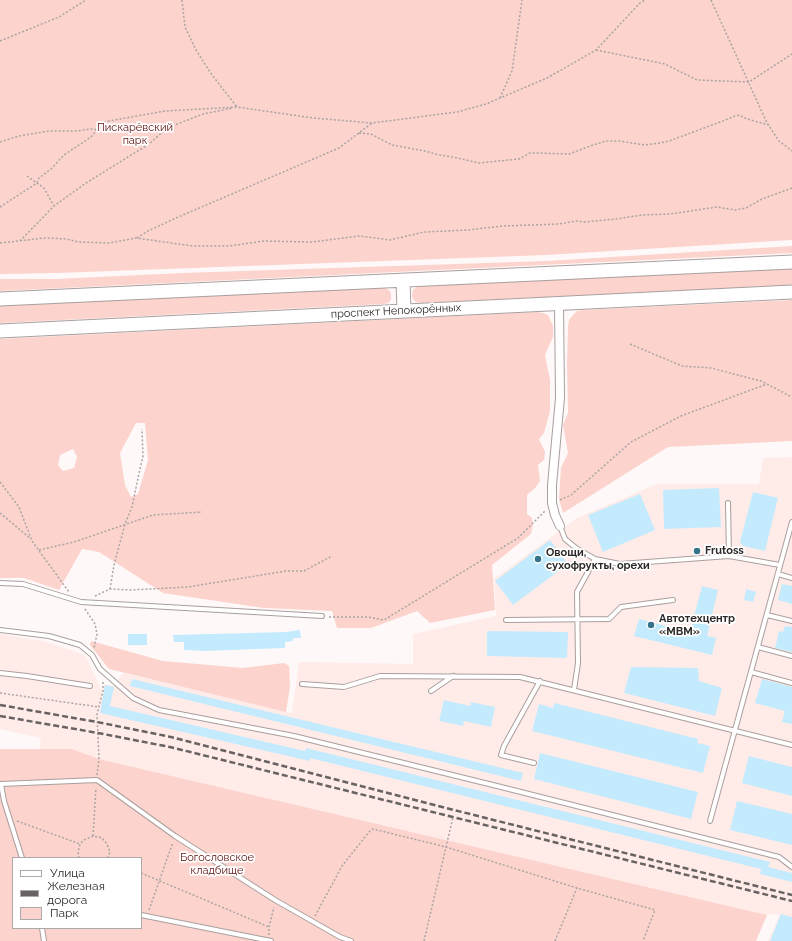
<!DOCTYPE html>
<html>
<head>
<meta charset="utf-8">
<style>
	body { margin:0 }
	#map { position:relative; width:792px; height:941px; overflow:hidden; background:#fef9f8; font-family:Raleway,sans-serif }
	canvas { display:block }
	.legend { position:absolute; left:12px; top:857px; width:130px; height:72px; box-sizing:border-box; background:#fff; border:1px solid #aba9a9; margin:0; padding:5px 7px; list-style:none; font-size:12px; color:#2d2928 }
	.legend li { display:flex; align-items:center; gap:8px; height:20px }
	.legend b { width:20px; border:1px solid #aba9a9 }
</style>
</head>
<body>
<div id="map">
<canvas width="792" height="941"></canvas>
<ul class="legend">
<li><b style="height:5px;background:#fff"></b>Улица</li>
<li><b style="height:5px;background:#686362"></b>Железная дорога</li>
<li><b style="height:11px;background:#fcd3cd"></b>Парк</li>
</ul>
</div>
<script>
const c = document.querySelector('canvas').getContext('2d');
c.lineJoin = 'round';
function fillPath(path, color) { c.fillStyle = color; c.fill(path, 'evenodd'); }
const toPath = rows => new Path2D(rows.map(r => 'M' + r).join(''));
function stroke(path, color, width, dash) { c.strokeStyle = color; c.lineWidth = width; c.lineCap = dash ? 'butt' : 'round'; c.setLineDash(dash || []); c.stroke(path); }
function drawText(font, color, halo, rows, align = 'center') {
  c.font = font + ' Raleway,sans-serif'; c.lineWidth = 3.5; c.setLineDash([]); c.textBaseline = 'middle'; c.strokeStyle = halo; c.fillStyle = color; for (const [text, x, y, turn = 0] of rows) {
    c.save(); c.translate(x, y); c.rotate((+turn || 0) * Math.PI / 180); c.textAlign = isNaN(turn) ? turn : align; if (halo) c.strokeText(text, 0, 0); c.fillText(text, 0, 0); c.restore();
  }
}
const built = toPath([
	[792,457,792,941,768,941,780,914,767,915,99,759,72,749,39,750,41,738,0,729,0,634,44,641,85,655,102,691,100,709,104,684,113,686,123,673,292,713,299,662,413,664,413,634,496,616,494,579,577,518,657,484,759,484,763,458]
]);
const green = toPath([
	[0,0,792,0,792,240,546,255,57,273,0,274],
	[792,246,792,253,0,291,0,279,57,279,182,273,547,261],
	[792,268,792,285,421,303,416,302,413,299,412,295,413,290,416,287,420,286],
	[382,287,387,289,390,291,391,295,391,300,388,303,384,304,0,323,0,306],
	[792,300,792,441,668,447,563,513,559,499,561,468,568,453,563,425,568,413,567,363,568,326,569,320,573,315,577,311,583,310],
	[537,312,543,313,548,315,553,326,553,337,545,355,550,380,550,411,544,433,539,439,545,452,544,460,538,465,540,481,536,487,527,495,527,514,532,518,533,525,531,534,492,565,495,610,430,623,417,611,371,628,337,628,332,611,264,608,163,593,99,552,82,549,59,590,24,578,0,578,0,339],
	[136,423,145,423,148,460,138,494,131,497,125,485,120,453],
	[73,449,77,457,74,468,63,471,58,465,60,455],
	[91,641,163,661,243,668,284,663,289,666,290,686,286,712,109,669,90,645],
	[0,749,72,749,99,759,767,915,756,941,0,941],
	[13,858,141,858,141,928,13,928]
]);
const building = toPath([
	[719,488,721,527,664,529,663,490],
	[753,492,778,498,765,551,743,546,740,542],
	[640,494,655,530,603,552,588,515],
	[550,540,568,564,513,605,495,581],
	[782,584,792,586,792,604,778,600],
	[702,586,718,590,707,636,716,638,712,655,634,636,639,619,690,632],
	[746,589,756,592,753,602,744,600],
	[785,626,792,627,792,652,775,648,779,631,783,632],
	[300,630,301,638,293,638,293,641,285,642,285,648,205,651,184,650,184,642,174,642,173,635,286,632],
	[487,631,568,632,567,658,487,656],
	[128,634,147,634,147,645,128,645],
	[631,667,698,668,699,681,722,688,715,716,624,693],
	[132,679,523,773,521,781,130,686],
	[762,679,792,687,792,724,782,722,785,711,755,703],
	[105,685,114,687,110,706,305,751,306,748,770,862,768,867,792,873,792,882,760,874,761,869,310,758,310,761,100,713],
	[444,700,470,706,471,702,495,707,491,727,464,721,463,726,439,721],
	[554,703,698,739,697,743,710,746,703,773,532,731,539,704,553,708],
	[540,753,698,792,691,819,534,779],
	[749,756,792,767,792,796,742,783],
	[737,801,792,814,792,845,730,830],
	[781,914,792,917,792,941,770,941]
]);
const path = toPath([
	[182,0,185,27,196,50,212,75,237,107],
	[711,0,767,123,779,141,792,151],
	[0,41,59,17,86,0],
	[596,50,665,64,697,80,749,82,792,54],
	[500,98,512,71,522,0],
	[359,133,371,134,392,145,425,151,439,155,453,157,479,163,519,159,530,153,539,153,569,154,593,145,606,141,619,141,645,145,660,143,669,141,723,121,735,116,739,115,747,119,769,125],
	[0,142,19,136,49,131,76,131,91,129,95,129,96,131],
	[27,176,44,188,54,206],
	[0,207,37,183,39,178,51,169,64,155,91,137,103,122,165,111,237,107,313,118,372,123,457,112,486,104,547,78,596,50,640,3,645,0],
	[137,238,148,231,176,218,339,148,372,123],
	[20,241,54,206,86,183,136,152,148,145,167,128,203,114,233,108],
	[0,243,45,238,67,239,78,242,109,243,136,238,193,246,229,246,264,241,311,242,360,236,390,240,424,232,468,230,502,226,559,224,576,221,584,222,616,219,642,215,670,214,717,207,735,210,746,208,762,199,792,188],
	[630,344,682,366,711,368,761,381,792,397],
	[0,482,19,507,32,541,69,592],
	[560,500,571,495,631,442,681,416,767,384],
	[0,513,31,539],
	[39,550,74,542,153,515,202,512],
	[110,589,114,565,125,524,132,507,138,478,143,456,142,429],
	[95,596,110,589,130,590,188,587,286,571,304,571,332,556],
	[85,609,95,624,97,634,94,648],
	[329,617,368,617,384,620,518,538,546,510],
	[0,693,99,707],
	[97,775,99,759,97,714,103,691,103,681],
	[17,821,80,844],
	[93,836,96,788],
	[79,858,78,852,80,844,84,840,93,836,102,838,107,844,110,852,108,858],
	[141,873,269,927],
	[149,910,173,842],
	[315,916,342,866,369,832,373,829,446,847,577,888,655,910,643,941],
	[269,935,269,927,274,907],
	[424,941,453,817],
	[555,941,577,888]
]);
const service = toPath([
	[728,503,729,556],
	[560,526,565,539,576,548,595,559,620,564,729,556,780,565],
	[778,574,792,578],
	[0,583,23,584,81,602,322,616],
	[767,615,792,621],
	[506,620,609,619,621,607,673,600],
	[0,630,49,636,80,645,92,655,100,669,133,698,159,710,294,736,501,787,779,857,792,867],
	[758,647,792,656],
	[751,672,792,683],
	[0,673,27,676,90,686],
	[302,684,344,687,380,676,520,677,792,745],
	[574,690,578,663,577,592,595,559],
	[431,691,453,676],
	[534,763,501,755,504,746,540,681],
	[710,821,792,522],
	[22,858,4,801,1,784,97,780,175,836,275,900,340,937,351,941],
	[141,915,271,941],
	[42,928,44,941]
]);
const minor = toPath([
	[559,304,560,398,552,485,552,503,555,515,560,526]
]);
const primary = toPath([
	[403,280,404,311],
	[0,299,792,262],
	[0,331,792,292]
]);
const rail = toPath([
	[0,705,97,722,171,737,454,810,792,895],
	[0,716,98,733,170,747,792,901]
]);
const markers = [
	[697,551,4,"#367289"],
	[538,559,4,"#367289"],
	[651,625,4,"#367289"]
];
const parkNames = [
	["Пискарёвский",135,128],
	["парк",135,141],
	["Богословское",217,858],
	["кладбище",217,871]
];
const streetNames = [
	["проспект Непокорённых",396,311,-3]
];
const poiNames = [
	["Frutoss",705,551],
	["Овощи,",546,553],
	["сухофрукты, орехи",546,566],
	["Автотехцентр",659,619],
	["«МВМ»",659,632]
];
fillPath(built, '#ffebe8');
fillPath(green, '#fcd3cd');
fillPath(building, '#c4ebfd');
stroke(service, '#a99f9d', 6);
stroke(minor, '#a99f9d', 10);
stroke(primary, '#a99f9d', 15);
stroke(path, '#a9a5a4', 1.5, [2, 2]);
stroke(service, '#fff', 4);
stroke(minor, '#fff', 8);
stroke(primary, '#fff', 13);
stroke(rail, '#686362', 2.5, [6, 3]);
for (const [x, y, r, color] of markers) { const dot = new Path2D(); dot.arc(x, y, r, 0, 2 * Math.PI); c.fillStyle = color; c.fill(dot); stroke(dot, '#fff', 1.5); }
drawText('11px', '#5e120e', '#fff', parkNames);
drawText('11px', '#2d2928', '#fff', streetNames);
drawText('bold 11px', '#2d2928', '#fff', poiNames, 'left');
</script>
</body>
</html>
